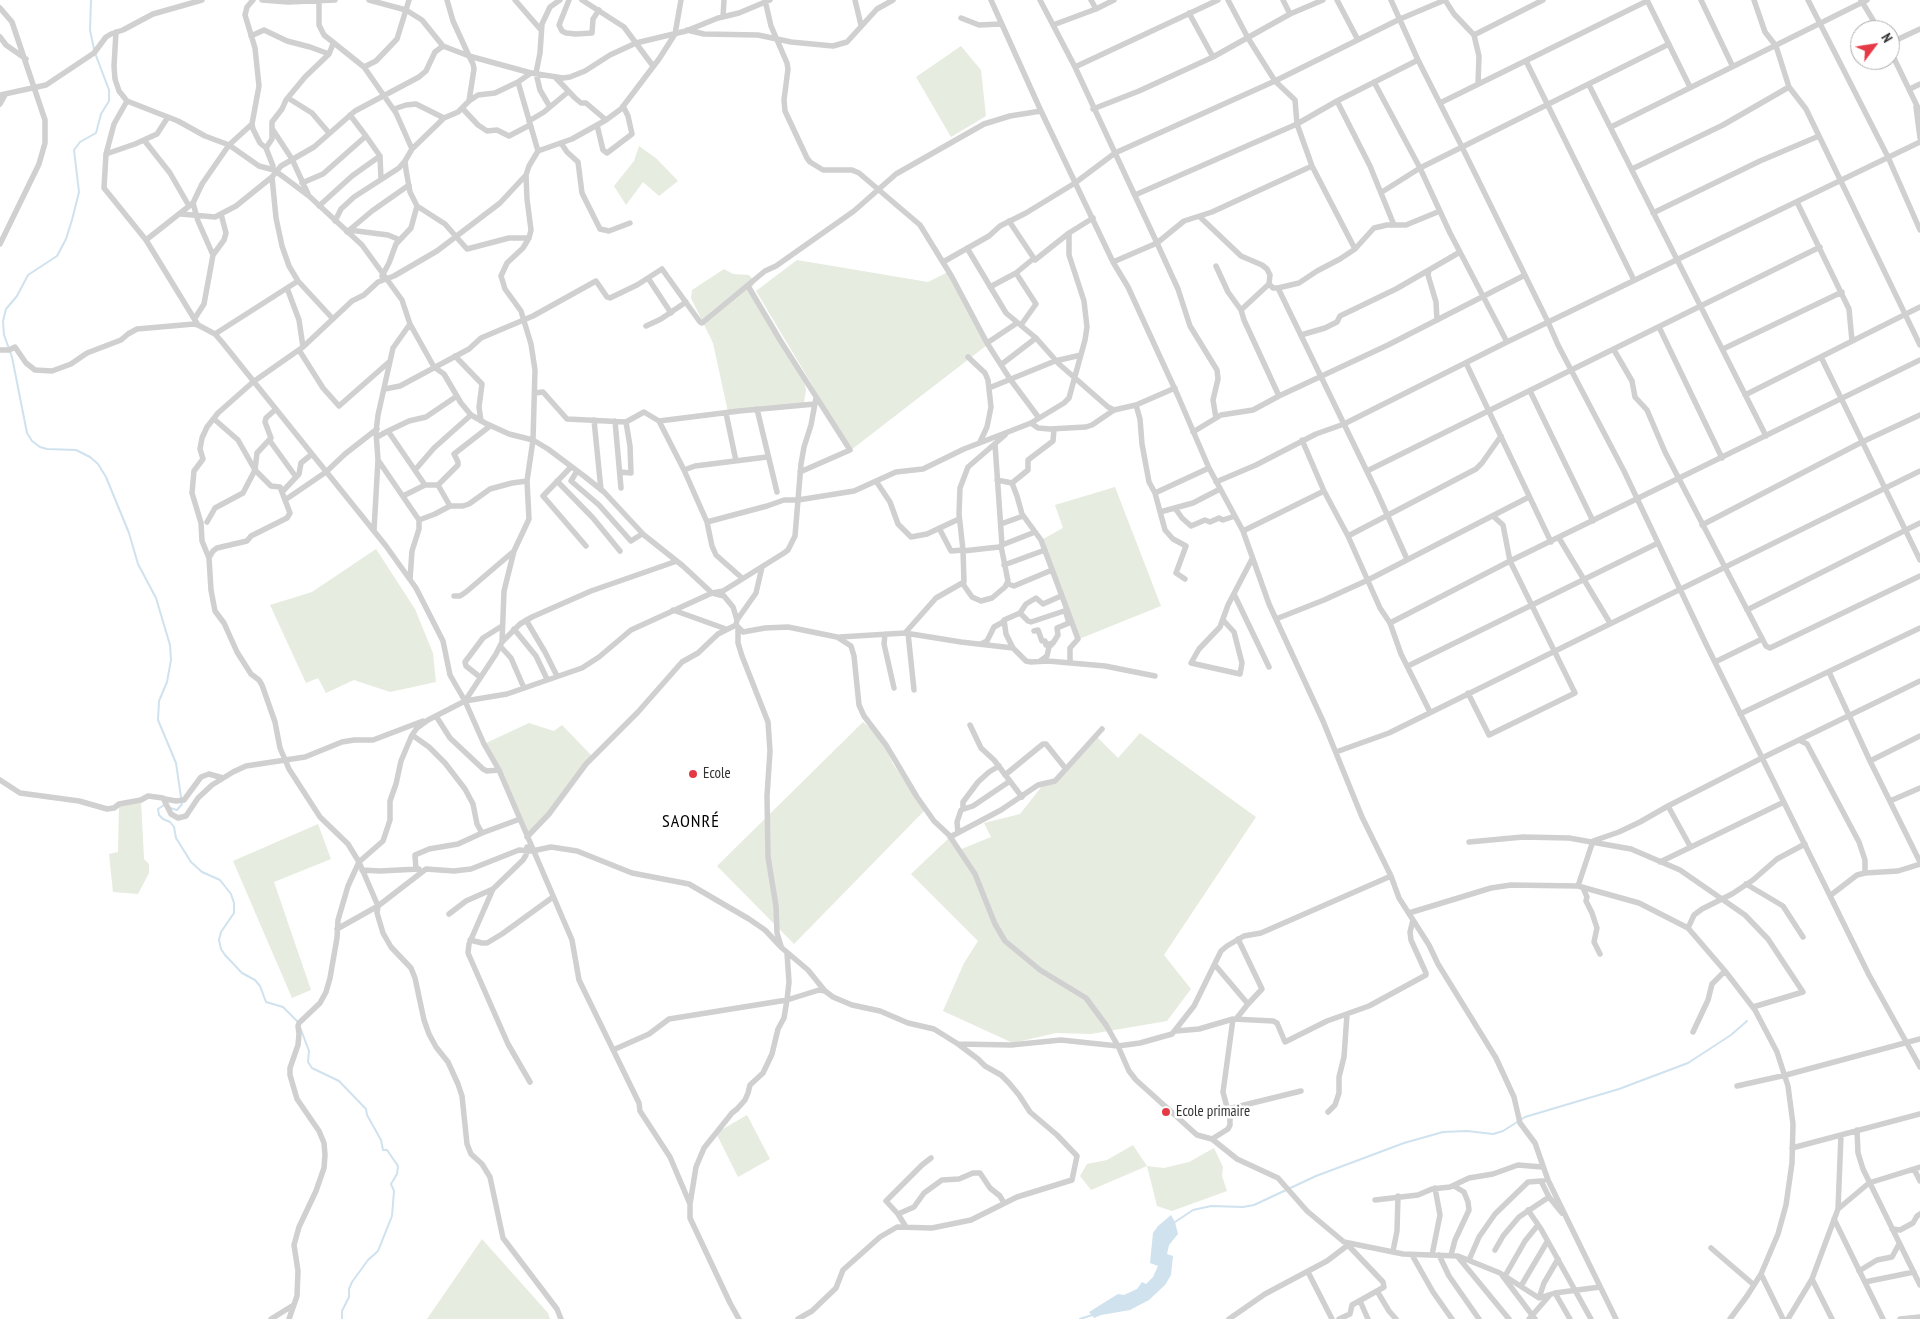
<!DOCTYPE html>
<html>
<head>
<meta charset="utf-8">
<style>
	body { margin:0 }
	#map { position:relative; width:1920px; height:1319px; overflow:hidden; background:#fff; font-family:"PT Sans Narrow",sans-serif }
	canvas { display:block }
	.north { position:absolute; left:1850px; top:20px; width:50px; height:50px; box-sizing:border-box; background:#fff; border:1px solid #adadad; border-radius:50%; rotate:59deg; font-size:14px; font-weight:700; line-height:20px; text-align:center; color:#333 }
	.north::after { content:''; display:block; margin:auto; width:18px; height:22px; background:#e63946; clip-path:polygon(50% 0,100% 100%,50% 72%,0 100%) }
</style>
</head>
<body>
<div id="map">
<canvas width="1920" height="1319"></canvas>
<div class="north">N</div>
</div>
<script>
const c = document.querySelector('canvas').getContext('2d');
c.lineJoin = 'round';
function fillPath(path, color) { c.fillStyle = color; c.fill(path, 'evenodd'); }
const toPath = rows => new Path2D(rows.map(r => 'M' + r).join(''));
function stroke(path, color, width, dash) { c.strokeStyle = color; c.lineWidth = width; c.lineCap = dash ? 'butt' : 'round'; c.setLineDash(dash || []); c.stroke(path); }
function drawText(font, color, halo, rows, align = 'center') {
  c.font = font + ' "PT Sans Narrow",sans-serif'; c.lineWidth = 5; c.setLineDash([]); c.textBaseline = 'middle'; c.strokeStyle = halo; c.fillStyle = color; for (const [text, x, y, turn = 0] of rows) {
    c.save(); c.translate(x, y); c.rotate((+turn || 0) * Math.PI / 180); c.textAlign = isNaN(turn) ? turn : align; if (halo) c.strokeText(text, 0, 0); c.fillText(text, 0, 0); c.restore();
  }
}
const green = toPath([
	[961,46,981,70,986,116,951,137,916,77],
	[639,146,657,159,678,181,659,196,643,182,626,205,614,186,634,161],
	[797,260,928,282,948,272,987,345,851,450,756,291],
	[724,269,733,274,749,275,755,282,753,286,748,290,804,381,806,390,804,403,728,412,713,343,691,298,692,290],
	[1115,487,1161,606,1079,639,1043,539,1063,528,1055,505],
	[376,549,415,609,433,653,436,682,390,692,354,680,326,693,318,678,306,683,270,605,312,592],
	[863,722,879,736,893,764,925,810,794,944,717,866],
	[529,723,554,731,562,725,593,757,549,814,527,835,484,744],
	[1140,733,1256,817,1164,955,1191,989,1167,1021,1091,1034,1056,1033,1013,1043,943,1011,964,963,978,941,911,874,950,837,959,850,991,837,984,823,1020,814,1042,786,1055,779,1094,737,1098,738,1118,758],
	[141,800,144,859,149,864,149,873,138,894,113,892,109,854,118,852,119,804],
	[318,824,331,859,274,882,311,990,292,998,233,861],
	[747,1115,770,1159,738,1177,716,1133],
	[1133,1145,1147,1166,1164,1168,1189,1162,1214,1148,1223,1167,1222,1176,1227,1191,1172,1211,1157,1206,1147,1166,1091,1190,1080,1176,1087,1164,1107,1160],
	[482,1239,548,1313,550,1319,427,1319]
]);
const water = toPath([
	[1171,1215,1175,1222,1178,1234,1169,1245,1167,1254,1173,1256,1171,1275,1165,1285,1149,1300,1130,1310,1101,1315,1094,1318,1089,1312,1118,1294,1124,1295,1137,1289,1142,1282,1146,1284,1153,1277,1158,1266,1150,1263,1153,1233,1158,1226]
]);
const stream = toPath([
	[91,0,90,30,94,49],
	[95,53,109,90,109,101,101,114,96,133,80,142,74,150,79,192,72,220,66,239,57,256,28,275,17,296,6,309,3,321,4,335,12,357,27,433,32,441,40,447,47,449,76,450,90,457,98,464,106,477,129,533,138,564,156,598,170,645,171,660,167,682,159,701,158,720,176,763,182,804,177,810,170,808],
	[164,805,158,809,159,815,163,819,170,822,174,827,176,838,191,862,202,872,220,880,231,894,234,903,234,913,221,932,219,940,221,949,225,955,242,973,255,980,260,986,266,1002,283,1007,299,1023],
	[300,1027,309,1051,308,1062,312,1068,339,1081,366,1109,367,1115,381,1140,383,1150,387,1150,398,1166,397,1174,391,1184,394,1191,392,1216,378,1251,368,1260,352,1282,349,1289,349,1297,342,1311,342,1319],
	[1175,1222,1193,1210,1211,1206,1243,1207,1254,1205,1316,1176,1404,1143,1443,1132,1467,1131,1493,1134,1503,1131,1525,1117,1619,1089,1688,1063,1731,1035,1747,1021],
	[1080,1319,1092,1315]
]);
const street = toPath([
	[253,0,247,7,245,15,255,48,259,86,252,124,253,129,260,143,266,148,273,166,273,170],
	[262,0,288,2,335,0],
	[319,0,319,25,324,35,364,67,396,113,412,149,405,161,406,170,410,192,417,206,445,224,467,249,509,238,529,238],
	[369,0,406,10,422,20,443,46,469,56,473,64,474,69,469,101],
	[447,0,453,21,469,56,531,73,563,78,570,77,585,71,610,55,636,43,686,31,718,18,739,13,770,0],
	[515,0,541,30],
	[569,0,559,25,562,31,566,33,576,34,592,33,593,19,599,10],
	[582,0,624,27,653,66],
	[765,0,771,26,787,63,788,69,784,100,785,111,807,158,810,162,823,170,852,170,859,173,920,225,952,277,987,343,1010,379,1039,418],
	[855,0,861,25],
	[991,0,1041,111,1113,262,1128,287,1178,396,1209,468,1243,531,1269,604,1323,721,1362,817,1391,876,1399,898,1429,945,1438,964,1496,1058,1514,1097,1520,1123,1535,1143,1548,1180,1616,1319],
	[1040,0,1075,67,1157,243,1178,289,1190,326,1217,370,1218,379,1213,400,1216,418],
	[1091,0,1096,9],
	[1228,0,1248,38,1275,81,1295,100,1297,124,1312,166,1355,249],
	[1283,0,1290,14],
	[1337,0,1358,40],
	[1391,0,1418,60,1462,147,1548,322,1558,345,1624,471,1706,644,1869,975,1920,1067],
	[1445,0,1454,14,1474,35,1479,56,1478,84],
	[1647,0,1690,87],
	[1701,0,1732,65],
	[1754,0,1765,32,1776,46,1789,87,1806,109,1920,345],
	[1808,0,1888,157,1920,230],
	[1861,0,1879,30],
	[0,8,12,22,45,120,45,143,39,164,0,244],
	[1189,13,1213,57],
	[723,17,724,0],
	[961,18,979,25,1001,24],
	[1053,25,1096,9,1114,0],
	[687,30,704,34,758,35,791,42,833,46,847,42,877,9,893,0],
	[116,32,114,66,115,79,119,91,127,101,178,121,205,136,229,145,259,166,274,170,285,178,309,196,362,245,402,300,410,324,393,348,378,415,376,432,378,460,419,520,419,529,412,551,410,579],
	[1474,35,1543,0],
	[251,36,264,30,287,41,310,47,329,54],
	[0,37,6,45,26,59],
	[1890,43,1920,29],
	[1890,50,1920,112],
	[1526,61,1634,280],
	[364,67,376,61,397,39,409,0],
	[1075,67,1218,0],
	[555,77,575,98,581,103,586,103,606,120],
	[518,82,538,151],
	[1374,82,1420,168,1450,233,1507,342],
	[1589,85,1766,436],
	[1910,89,1920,84],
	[0,95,46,85,94,53,106,37,111,34,123,30,153,14,202,0],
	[288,98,312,113,329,133],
	[127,101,114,124,106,154,104,188,146,240,198,325,215,334,222,342,386,546,416,588,443,641,450,675,465,701,484,744,499,770,572,940,579,980,639,1103,640,1111,670,1157,690,1204,690,1218,730,1303,739,1319],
	[1337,101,1370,166,1394,225],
	[1440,103,1647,1],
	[0,104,5,95],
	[550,107,540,90,536,73,540,53,542,24,550,7,560,0],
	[1916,107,1920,138],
	[462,108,478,125,487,131,497,130,509,136,530,125],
	[394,109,406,105,416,104,444,118,458,112,469,101,478,95,495,93,518,82,531,73],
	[1093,109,1139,91,1213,57,1290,14,1323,0],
	[529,121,544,112,568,92],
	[597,125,603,150,607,153,632,134,628,116,623,106],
	[1611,127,1867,0],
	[273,130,292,159,308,194],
	[366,136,380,156,381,179],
	[144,140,170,173,189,206],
	[561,143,567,152,578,162,582,193,600,229,609,231,630,223],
	[266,148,272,139,272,122,282,109,286,100,305,77,329,54,333,44],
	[412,149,444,118],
	[106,154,135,144,157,134,168,117],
	[1632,169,1723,125,1789,87],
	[526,175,500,203,437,251,394,276,378,282,364,295,352,301,303,347,253,382,218,413,207,427,202,438,200,449,203,459,194,471,192,493,201,523,202,541,209,558,211,590,215,611,224,623,237,652,251,674,259,680,262,685,275,722,280,748,289,769,320,817,348,844,359,862,378,906,377,913,383,933,391,947,411,968,415,978,424,1020,429,1034,436,1047,448,1062,458,1084,462,1096,467,1144,471,1154,482,1164,490,1177,503,1238,557,1309,561,1319],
	[272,177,276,218,282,246,289,266,298,281,333,319],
	[302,183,323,174,366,136,350,115],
	[1382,192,1420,168,1669,44],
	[1135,195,1297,124,1337,101,1418,60],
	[1797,202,1849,309,1852,341],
	[193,203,198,221,213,255,204,304,195,318],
	[319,206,352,176,380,156],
	[1653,213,1760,161,1819,136],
	[181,214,215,217,236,206,272,177,281,166,314,147,355,111,419,77,426,71,435,52,443,46],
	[1200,217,1241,256,1262,265,1267,269,1270,275,1269,284,1273,288,1278,288,1376,490,1407,559],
	[335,221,341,209,354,197,399,168,405,161],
	[1009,221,1035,260,1069,233],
	[349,230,388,235,400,240],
	[347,232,372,211,409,185],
	[146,240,193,203,202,184,229,145,252,124],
	[967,248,1006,313,1036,338,1059,364,1108,407,1114,410,1136,405,1175,388],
	[213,255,224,240,226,233,221,214],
	[943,262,989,236,1000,226,1026,213,1075,183,1115,153,1275,81,1400,19,1445,0],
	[1113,262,1157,243,1184,221,1212,212,1312,166],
	[1216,266,1228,292,1241,310,1244,320,1279,396],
	[1016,273,1036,304,1021,325],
	[382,276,389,263,396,244,411,228,417,206],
	[648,278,671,313],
	[748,286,780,340,850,450,800,472],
	[990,287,1016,273,1033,259],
	[287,288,299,320,303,347],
	[1278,288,1299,283,1317,271,1340,259,1355,249,1374,228,1387,225,1406,225,1440,211],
	[1241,310,1269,284],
	[1437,320,1436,302,1428,275,1429,270,1460,252],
	[410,324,434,367,444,374,461,403,471,415,485,423,509,434,533,440,548,449,584,476,604,492,644,535,683,566,712,593,724,596,733,607,737,620],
	[646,326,661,319,686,302],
	[1659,327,1722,458],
	[215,334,298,281],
	[1301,335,1325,328,1337,322,1340,316,1396,289,1429,270],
	[987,343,1017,323],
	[1723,349,1842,292],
	[0,350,9,350,15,347,26,363,35,370,52,371,71,364,87,353,121,340,128,334,137,329,194,324,198,325],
	[299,350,323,388,339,406,389,362],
	[1614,350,1632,381,1635,397,1647,410,1665,452,1766,646,1770,648,1920,576],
	[455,356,482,384,479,407,481,421],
	[968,357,985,373,988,380,991,407,987,427,980,442],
	[1821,357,1920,560],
	[1466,363,1551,542],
	[1002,364,1036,338],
	[989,388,1055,361,1081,355],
	[385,389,400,386,469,349,481,338,533,316,596,281,607,297,610,298,637,285,662,269,700,322,702,323,765,271,776,266,854,211,896,174,984,124,1010,116,1041,111],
	[1530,391,1593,521],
	[535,393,543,392,567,419,626,422,644,412,659,421,684,470,707,522,712,546,716,555,742,578],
	[1745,395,1920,307],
	[1136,405,1140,419,1142,444,1149,482,1155,493,1165,530,1173,539,1186,546,1176,573,1185,579],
	[757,409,777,492],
	[726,413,736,461],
	[214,419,238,440,255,470],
	[594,420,601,490],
	[615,421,621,488],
	[659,421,739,411,815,404],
	[1031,423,1038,428,1050,429,1086,427,1092,425,1114,410],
	[388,431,409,421,426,417,457,396],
	[1193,432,1221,415,1253,410,1279,396,1388,345,1525,275],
	[377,437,388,431,425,485],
	[1302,440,1324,491,1348,536,1380,608,1390,623,1401,654,1430,712],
	[270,441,296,477],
	[571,467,543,496,586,546],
	[255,470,257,453,271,438,265,422,266,418,276,409],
	[415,470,434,448,471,415],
	[684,470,695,466,767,457],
	[577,471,571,481,599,505,630,540,631,541,642,534],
	[1367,471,1820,247],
	[620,472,631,473,630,446,626,422],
	[997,480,1012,483,1017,496,1022,514,1041,540,1078,639,1070,648,1070,662],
	[557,481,593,518,620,551],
	[876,481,890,502,898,524,911,537,927,534,959,519],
	[1216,482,1256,465,1316,434,1344,424,1507,342,1920,142],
	[1012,483,1028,470,1028,460,1053,441,1054,429],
	[438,485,450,506],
	[282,492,299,474,301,463,312,454],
	[1155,493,1209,468],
	[403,496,425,485,438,485,458,465,458,462,454,454,490,426],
	[1175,508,1182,518,1191,526,1205,520,1210,522,1219,518,1223,520,1235,516],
	[1160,512,1193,503,1220,489],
	[419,520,435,514,450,506,463,506,469,504,490,489,512,483,527,481],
	[207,522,215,508,243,493,255,470,271,486,280,487,285,500,326,472,345,454,377,429],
	[707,522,767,506,784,500,798,500,854,491,896,472,923,469,964,449,1031,423,1064,403,1069,398,1085,340,1087,327,1084,301,1069,255,1069,233,1093,218],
	[1001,524,1023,516],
	[1702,525,1862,442,1920,415],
	[939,528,951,551,963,550],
	[374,530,378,460],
	[1243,531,1324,491],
	[1348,536,1476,469,1482,463,1501,436],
	[1559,538,1610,623],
	[1002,545,1035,532],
	[963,551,999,547,1002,545,995,444],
	[209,558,213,551,217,548,247,541,251,536,287,518,290,513,285,500],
	[1004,565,1045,550],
	[963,584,972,597,981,601,992,598,1005,587,1008,581,1001,546],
	[1008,584,1014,586,1052,570],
	[1234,594,1269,667],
	[454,596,460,596,466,592,514,551],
	[673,610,726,629],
	[1747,610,1920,523],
	[1020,613,1028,621,1031,622,1067,610,1066,613,1069,623,1057,628,1058,635,1053,643,1046,645,1045,641,1042,641,1038,630,1034,631],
	[1276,619,1324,600,1368,580,1529,497],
	[526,620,545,652,557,676],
	[1223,620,1234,632,1242,663,1240,674,1191,663,1199,649,1220,627,1228,605,1252,559],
	[1390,623,1510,561,1920,360],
	[736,625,743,632,765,628,788,627,837,637,851,646,854,656,859,705,864,716,886,745,917,797,934,821,949,835,975,874,995,924,1005,941,1040,970,1086,998,1106,1025,1118,1046,1129,1071,1136,1080,1197,1135,1212,1139,1237,1159,1278,1178,1307,1211,1344,1242,1403,1254,1458,1256,1500,1273,1539,1298,1555,1293,1600,1287],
	[514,629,536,656,547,679],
	[738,629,738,643,742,656,768,722,770,751,767,796,768,857,776,906,777,933,781,946],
	[905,633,936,598,964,582,963,550,959,514,960,488,968,467,1005,435],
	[908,633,914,690],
	[885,634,884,644,894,688],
	[840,637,905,633,961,642,1013,648,1026,661,1031,662,1048,661,1105,666,1155,676],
	[502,642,520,624,532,617,591,591,677,561],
	[981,644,987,641,994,627,1003,622],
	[500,646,511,658,524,688],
	[1013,648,1006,634,1004,620,1020,613,1026,604,1036,598,1043,604,1061,596],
	[1040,661,1047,656,1049,647,1053,643],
	[1715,662,1762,639],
	[1408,666,1658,543],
	[1829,672,1870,761,1920,862],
	[480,677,466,666,465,662,483,638,502,626],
	[1468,693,1489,735,1575,693,1510,561,1503,525,1493,516],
	[465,701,496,654,502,642,504,591,514,551,529,519,527,481,533,440,535,370,531,344,521,311,505,289,501,276,507,263,523,248,529,238,531,230,527,199,526,175,529,166,538,151,572,139,606,120,621,109,659,59,675,34,681,0],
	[1740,714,1920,628],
	[436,716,450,738,483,769,487,771,499,770],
	[970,725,981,748,994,760,1022,797],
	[412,735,429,747,445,763,465,789,473,804,477,824,482,833,458,844,429,849,415,855,416,869],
	[1799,740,1807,744,1859,842,1865,860,1865,873],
	[1336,752,1389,733,1920,471],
	[1870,761,1920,736],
	[1005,775,1043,744,1046,744,1066,769],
	[0,780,20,793,79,801,107,809,114,808,119,804,141,800,148,796,163,798,171,814,178,818,186,816,198,798,212,785,233,772,246,766,305,757,342,742,354,740,373,740,423,721],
	[165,799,176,801,184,800,201,777,209,774,223,778],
	[1890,801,1920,788],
	[1668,806,1690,846],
	[963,809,963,802,978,782,989,772,999,766],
	[482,833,520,819],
	[958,833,957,822,961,810,973,806,1010,781],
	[527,837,549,814,586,764,638,712,682,662,698,653,718,634,736,625,737,620,756,593,762,567],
	[950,837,1001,810,1038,785,1055,781,1102,729],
	[1469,842,1523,837,1569,838,1631,849,1680,870,1745,915,1768,939,1803,992,1753,1007],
	[527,847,526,855,523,860,493,889,469,944,468,953,508,1044,530,1082],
	[1660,862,1784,802],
	[362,870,380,871,419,869],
	[1746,884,1783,906,1803,937],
	[1578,886,1593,841,1619,832,1640,822,1668,806,1762,758,1920,681],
	[1583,888,1587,897,1586,901,1592,913,1597,928,1594,942,1600,954],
	[1831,895,1857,875,1865,873,1898,871,1920,864],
	[1409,913,1491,888,1511,885,1578,886,1639,903,1688,928,1725,971,1755,1010,1777,1052,1788,1086,1793,1124,1792,1163,1786,1205,1778,1234,1761,1274,1747,1296,1730,1319],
	[449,914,466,901,493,889],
	[1688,928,1694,915,1702,909,1732,894,1753,880,1777,859,1805,844],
	[337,929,378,906,426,869,454,871,471,869,519,850,532,851,551,847,577,851,632,873,689,884,749,919,765,930,782,948,808,970,825,991,833,997,852,1005,880,1011,908,1023,934,1029,958,1044,978,1059,985,1066,1001,1075,1009,1083,1019,1095,1030,1112,1057,1135,1077,1156,1072,1180,1017,1197,971,1220,932,1228,897,1227,880,1237,843,1270,836,1288,812,1311,798,1319],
	[1238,939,1262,989,1248,1004],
	[470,940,482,943,487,943,502,934,553,897],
	[1215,965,1248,1004,1236,1019],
	[1176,1031,1199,1029,1233,1019,1273,1021,1277,1023,1285,1042,1327,1021,1369,1006,1426,975,1426,973,1411,940,1410,932,1413,920],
	[1693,1032,1708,1000,1712,984,1725,971],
	[958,1044,1011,1045,1061,1040,1118,1046,1140,1043,1172,1034,1194,1006,1221,951,1227,946,1244,936,1261,933,1391,876],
	[613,1050,649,1034,669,1019,787,1000,819,990,825,991],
	[1737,1086,1786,1075,1920,1039],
	[1228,1109,1301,1091],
	[1328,1112,1335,1105,1339,1093,1339,1077,1344,1057,1347,1014],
	[1857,1130,1858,1153,1863,1169,1920,1285],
	[1212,1139,1228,1129,1230,1125,1230,1119,1223,1092,1233,1019],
	[1792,1148,1920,1114],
	[1914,1169,1920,1181],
	[1543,1181,1541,1181,1549,1197,1562,1213],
	[1375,1200,1418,1195,1432,1189,1450,1187,1469,1178,1493,1174,1518,1165,1542,1167],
	[690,1204,696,1167,704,1148,732,1113,737,1109,745,1100,748,1093,750,1085,763,1073,772,1054,778,1029,784,1018,787,1000,789,982,787,953],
	[1838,1209,1869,1183,1920,1167],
	[1528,1210,1541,1229,1591,1319],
	[898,1214,914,1207,924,1193,942,1180,959,1179,973,1173,980,1173,990,1188,1000,1196,1004,1203],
	[1834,1219,1883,1319],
	[906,1227,898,1214,886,1201,922,1165,931,1158],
	[1892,1229,1900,1230,1913,1223,1917,1216,1920,1214],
	[1346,1243,1383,1282,1384,1287,1377,1291,1389,1311,1396,1319],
	[1711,1248,1754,1285],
	[1495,1250,1503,1236,1519,1217,1549,1197],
	[1393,1251,1397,1231,1398,1196],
	[1412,1255,1433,1292,1452,1319],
	[1432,1255,1440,1215,1435,1188],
	[1439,1255,1449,1276,1479,1319],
	[1451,1255,1455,1240,1469,1210,1468,1202,1464,1192,1454,1186],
	[1458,1257,1509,1319],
	[1469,1260,1479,1237,1495,1214,1528,1182,1541,1181],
	[1859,1271,1877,1260,1892,1257,1899,1244],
	[1308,1272,1332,1319],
	[1761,1274,1783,1319],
	[1502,1275,1535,1319],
	[1505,1276,1525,1241,1538,1225],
	[1812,1279,1832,1319],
	[1865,1282,1914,1272],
	[1521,1286,1547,1242],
	[1555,1293,1570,1319],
	[1539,1298,1544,1283,1558,1259],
	[1360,1301,1368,1319],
	[271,1319,292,1306],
	[289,1319,297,1296,298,1271,294,1245,299,1227,316,1191,324,1168,325,1155,324,1143,319,1131,297,1099,290,1075,290,1068,298,1045,299,1034,298,1026,299,1023,320,1003,326,992,330,978,337,938,338,920,348,886,359,862,383,841,390,820,390,801,396,784,401,761,412,735,417,728,428,720,465,701,507,694,582,668,599,657,631,630,712,593,723,591,784,553,788,550,795,536,801,464,804,447,811,425,816,398],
	[1229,1319,1265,1294,1327,1261,1348,1245],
	[1339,1319,1350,1314,1352,1305,1377,1291],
	[1529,1319,1549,1296],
	[1788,1319,1812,1279,1838,1209,1841,1135],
	[1900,1319,1920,1317]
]);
const markers = [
	[693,774,5,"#e63946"],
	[1166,1112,5,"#e63946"]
];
const poiNames = [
	["Ecole",703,774],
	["Ecole primaire",1176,1112]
];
const quarterNames = [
	["SAONRÉ",691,822]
];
fillPath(green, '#e6ecdf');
fillPath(water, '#cfe2ee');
stroke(stream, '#cfe2ee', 2);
stroke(street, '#d0d0d0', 5.5);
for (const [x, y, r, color] of markers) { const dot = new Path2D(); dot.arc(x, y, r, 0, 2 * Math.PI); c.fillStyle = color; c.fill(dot); stroke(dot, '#fff', 2); }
drawText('15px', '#333', '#fff', poiNames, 'left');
c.letterSpacing = '1px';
drawText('18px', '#000', '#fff', quarterNames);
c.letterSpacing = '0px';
</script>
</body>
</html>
